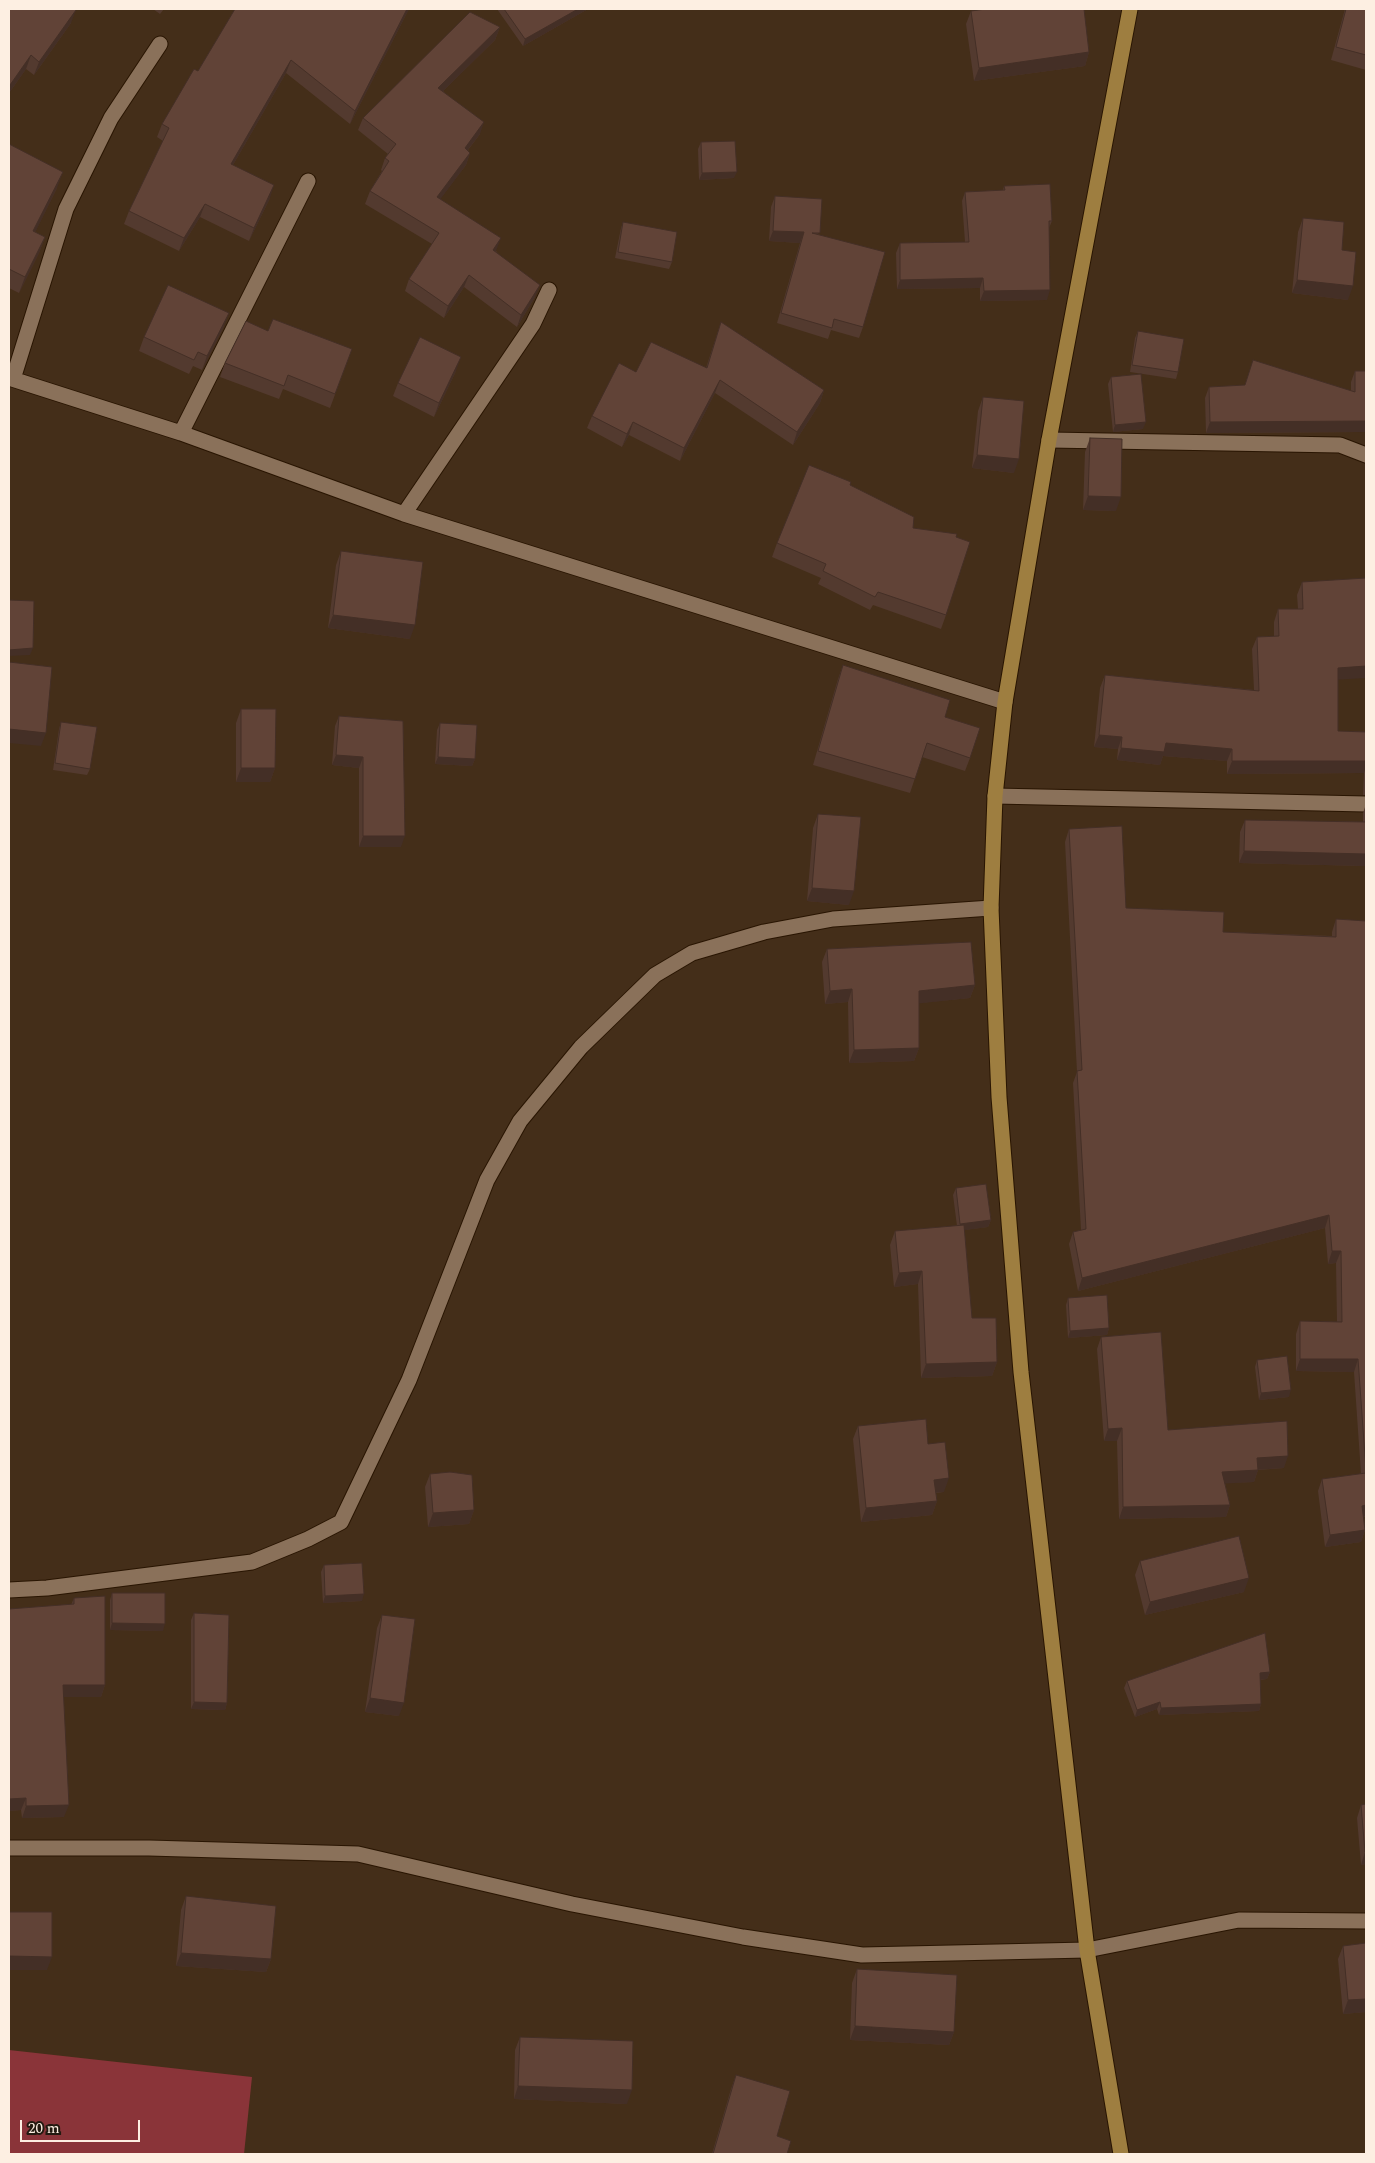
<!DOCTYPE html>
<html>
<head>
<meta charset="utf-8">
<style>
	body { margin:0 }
	#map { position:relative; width:1375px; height:2163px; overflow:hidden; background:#442e19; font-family:Spectral,serif }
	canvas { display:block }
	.frame { position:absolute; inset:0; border:10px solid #fdefe2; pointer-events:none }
	.scale { position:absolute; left:20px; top:2120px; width:120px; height:22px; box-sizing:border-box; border:2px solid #fdefe2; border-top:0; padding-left:6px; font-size:15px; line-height:18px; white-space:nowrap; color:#fdefe2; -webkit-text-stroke:4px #221910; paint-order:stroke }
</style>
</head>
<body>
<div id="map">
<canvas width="1375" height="2163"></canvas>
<div class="frame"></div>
<div class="scale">20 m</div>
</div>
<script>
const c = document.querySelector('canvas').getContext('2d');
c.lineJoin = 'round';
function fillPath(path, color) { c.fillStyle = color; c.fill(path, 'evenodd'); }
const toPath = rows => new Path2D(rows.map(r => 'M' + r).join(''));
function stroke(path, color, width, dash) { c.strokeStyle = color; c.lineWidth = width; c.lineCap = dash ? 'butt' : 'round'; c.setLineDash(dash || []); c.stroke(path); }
const green = toPath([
	[9,2050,252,2077,244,2154,9,2154]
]);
const street = toPath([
	[9,378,181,433,404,514,1005,702],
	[13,379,66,209,111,118,160,44],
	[181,433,308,181],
	[1049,440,1340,445,1366,455],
	[404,514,533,324,549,290],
	[995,796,1366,804],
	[9,1590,47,1588,252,1562,308,1539,341,1522,409,1380,487,1180,520,1121,581,1047,655,975,692,953,764,932,833,919,991,908],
	[9,1848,149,1848,358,1854,572,1904,743,1937,862,1955,1087,1950,1239,1920,1366,1921]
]);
const secondary = toPath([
	[1121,2154,1087,1950,1021,1372,999,1097,991,908,995,796,1005,702,1049,440,1130,9]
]);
const wall = toPath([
	[9,9,71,23,34,75,26,69,9,93],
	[153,9,164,9,160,14],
	[235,9,409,9,350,124,286,73,233,165,270,198,249,241,200,217,179,251,124,224,129,211,163,141,157,137,162,124,198,71],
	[497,9,588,9,523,46],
	[1345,9,1366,9,1366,70,1331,60],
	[971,11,1089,52,1085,66,974,81,966,24],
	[500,27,495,40,443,91,480,134,468,150,470,153,466,165,440,199,496,251,535,297,517,327,464,287,444,318,405,291,409,279,432,244,365,204,370,191,382,171,381,170,385,158,388,154,358,130,363,118],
	[701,142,734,178,699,180,698,149],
	[9,144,57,188,35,232,45,237,39,253,19,293,9,288],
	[1004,186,1052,221,1049,228,1047,300,980,301,980,288,897,289,896,253,900,243,965,242,962,201,965,192,1003,190],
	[775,196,820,235,863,327,859,338,831,330,828,339,777,323,800,243,769,241,771,207],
	[1303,218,1342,250,1348,300,1292,293,1298,232],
	[623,222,672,262,669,269,615,258,621,228],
	[721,322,824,390,820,403,793,445,715,393,680,461,629,435,622,447,587,428,592,416,636,372,706,368],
	[224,326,202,370,193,366,189,374,139,351,144,337],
	[268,331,352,349,330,408,283,389,279,399,220,377,225,363],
	[1138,331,1178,372,1176,379,1130,372,1135,338],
	[1253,360,1351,391,1351,382,1355,371,1366,432,1206,433,1205,398,1209,387,1245,385],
	[456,371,434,417,393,396,398,383],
	[1111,377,1143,429,1113,432,1108,384],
	[983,397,1014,473,972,468,978,411],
	[1090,438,1116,511,1083,510,1085,452],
	[850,485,913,528,956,537,946,615,941,629,873,605,870,610,818,584,821,578,772,557,777,543],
	[341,551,410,639,328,628,336,565],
	[1302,582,1338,680,1338,731,1366,732,1366,795,1363,795,1364,773,1227,774,1227,761,1163,756,1160,765,1117,760,1118,749,1094,747,1100,688,1105,675,1254,690,1252,649,1257,637,1274,636,1274,622,1278,609,1298,609,1297,595],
	[843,665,945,717,970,758,965,771,922,757,910,793,813,765,838,679],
	[241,709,275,768,270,782,236,782,236,723],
	[339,716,403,721,401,847,359,847,359,768,332,765,335,726],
	[61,722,90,769,87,775,53,770,59,729],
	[440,723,475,759,472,766,435,764,437,730],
	[1366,804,1366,866,1239,863,1240,832,1245,820,1363,822,1363,813],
	[818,814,849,905,807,901,813,828],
	[1069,829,1126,908,1223,932,1332,936,1332,932,1336,919,1366,921,1366,1516,1364,1517,1365,1530,1361,1542,1325,1547,1318,1491,1322,1479,1361,1474,1354,1372,1296,1371,1296,1334,1300,1321,1337,1322,1336,1263,1328,1264,1325,1228,1078,1291,1069,1244,1073,1232,1081,1230,1073,1083,1077,1072,1065,842],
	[827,949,975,985,970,998,919,1003,919,1048,914,1061,849,1063,848,1002,825,1004,822,962],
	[956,1188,991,1220,988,1227,964,1230,972,1318,997,1362,992,1376,921,1378,918,1284,894,1287,890,1245,895,1231,957,1226,953,1195],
	[1068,1298,1109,1328,1107,1335,1068,1338,1066,1305],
	[1101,1337,1168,1430,1284,1468,1258,1470,1254,1482,1225,1483,1230,1505,1226,1517,1119,1519,1117,1441,1104,1441,1097,1349],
	[1257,1360,1289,1397,1259,1400,1255,1367],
	[858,1426,928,1444,944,1492,936,1493,937,1501,932,1515,861,1522,853,1439],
	[430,1474,474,1510,469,1524,428,1527,425,1487],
	[1140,1561,1244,1592,1145,1615,1135,1575],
	[324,1565,362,1601,323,1603,321,1572],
	[112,1593,163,1631,110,1630,110,1600],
	[74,1598,105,1685,101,1697,64,1697,64,1817,22,1818,21,1810,9,1811,9,1609,71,1605],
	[194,1613,227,1703,225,1710,191,1709,191,1620],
	[382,1615,399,1716,365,1712,377,1628],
	[1270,1672,1267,1679,1260,1680,1261,1704,1259,1711,1159,1715,1157,1709,1135,1717,1124,1688,1127,1681],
	[1361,1805,1366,1864,1361,1865,1357,1818],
	[186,1896,271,1959,266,1972,176,1966,181,1910],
	[1366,1943,1366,2012,1343,2014,1338,1959,1343,1946],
	[857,1969,954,2032,949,2045,850,2040,852,1983],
	[520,2037,627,2104,514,2099,515,2050],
	[736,2075,777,2136,787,2154,712,2154,731,2089]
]);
const shadedWall = toPath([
	[407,9,409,9,350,124,355,111],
	[578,9,588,9,523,46,525,39],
	[76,10,71,23,34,75,39,62],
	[500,27,495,40,434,100,438,88],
	[1089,52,1085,66,974,81,979,68],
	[31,55,26,69,9,93,9,88,10,85],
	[291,60,286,73,226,177,231,164],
	[484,122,480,134,460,160,465,148],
	[470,153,466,165,433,209,437,197],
	[63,172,57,188,28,247,33,231],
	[737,172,734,178,699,180,702,173],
	[274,185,270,198,249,241,254,228],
	[205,204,200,217,179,251,184,238],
	[773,231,804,232,800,243,769,241],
	[45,237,39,253,19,293,25,277],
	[501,238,496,251,489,262,493,250],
	[469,275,464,287,444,318,448,306],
	[983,278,980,288,897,289,900,280],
	[1297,280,1353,286,1348,300,1292,293],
	[540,285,535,297,517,327,521,315],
	[1050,290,1047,300,980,301,984,291],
	[229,313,224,326,202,370,207,356],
	[461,357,456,371,434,417,439,403],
	[720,380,715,393,680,461,684,448],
	[824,390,820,403,793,445,797,432],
	[1366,421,1366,432,1206,433,1210,422],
	[633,422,629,435,622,447,627,434],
	[1146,422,1143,429,1113,432,1115,425],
	[977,455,1019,459,1014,473,972,468],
	[1088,496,1121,497,1116,511,1083,510],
	[333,615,415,625,410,639,328,628],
	[33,648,30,655,9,656,9,650],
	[1366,666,1366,678,1333,680,1338,668],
	[9,729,46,733,41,746,9,743],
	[1099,735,1122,737,1118,749,1094,747],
	[1166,743,1232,749,1227,761,1163,756,1160,765,1117,760,1121,748],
	[336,755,363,757,359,768,332,765],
	[438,757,475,759,472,766,435,764],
	[1232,761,1366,761,1366,766,1364,773,1227,774],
	[241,768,275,768,270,782,236,782],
	[363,836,405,836,401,847,359,847],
	[1244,851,1366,854,1366,866,1239,863],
	[812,888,854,891,849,905,807,901],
	[975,985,970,998,914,1004,919,991],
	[852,989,848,1002,825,1004,830,991],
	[919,1048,914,1061,849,1063,854,1050],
	[1329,1215,1325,1228,1078,1291,1082,1278],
	[991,1220,988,1227,958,1231,960,1224],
	[1332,1251,1341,1251,1336,1263,1328,1264],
	[922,1271,918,1284,894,1287,899,1273],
	[1109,1328,1107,1335,1068,1338,1070,1331],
	[1300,1359,1358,1359,1354,1372,1296,1371],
	[997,1362,992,1376,921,1378,926,1364],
	[1291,1390,1289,1397,1259,1400,1261,1393],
	[1122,1428,1117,1441,1104,1441,1108,1429],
	[1288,1456,1284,1468,1253,1470,1257,1458],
	[1258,1470,1254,1482,1217,1484,1222,1472],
	[949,1478,944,1492,929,1493,934,1480],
	[937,1501,932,1515,861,1522,866,1508],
	[1230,1505,1226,1517,1119,1519,1123,1507],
	[1366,1505,1366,1516,1358,1518,1362,1506],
	[474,1510,469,1524,428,1527,433,1513],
	[1365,1530,1361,1542,1325,1547,1330,1535],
	[1249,1578,1244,1592,1145,1615,1150,1602],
	[364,1594,362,1601,323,1603,325,1596],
	[112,1623,165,1624,163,1631,110,1630],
	[1270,1672,1267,1679,1257,1680,1260,1673],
	[63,1685,105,1685,101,1697,59,1697],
	[370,1698,404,1703,399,1716,365,1712],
	[194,1702,227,1703,225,1710,191,1709],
	[1160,1702,1157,1709,1135,1717,1137,1710],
	[1261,1704,1259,1711,1159,1715,1161,1708],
	[26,1798,21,1810,9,1811,9,1799],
	[69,1805,64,1817,22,1818,26,1806],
	[1365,1852,1366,1852,1366,1864,1361,1865],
	[181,1953,271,1959,266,1972,176,1966],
	[9,1956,52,1957,47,1970,9,1970],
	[1366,1999,1366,2012,1343,2014,1348,2000],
	[855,2026,954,2032,949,2045,850,2040],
	[518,2086,632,2090,627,2104,514,2099]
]);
const building = toPath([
	[9,9,36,9,37,10,38,9,75,9,76,10,39,62,31,55,10,85,9,84,9,9],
	[235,9,407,9,355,111,291,60,231,164,274,185,254,228,205,204,184,238,129,211,169,128,162,124,194,69,198,71,235,9],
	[504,9,578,9,525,39,504,9],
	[986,9,1084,9,1089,52,979,68,971,11,986,9],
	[1346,9,1366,9,1366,55,1336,47,1346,9],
	[470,12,500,27,438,88,484,122,465,148,470,153,437,197,501,238,493,250,540,285,521,315,469,275,448,306,409,279,439,233,370,191,389,161,385,158,396,144,363,118,470,12],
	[735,141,737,172,702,173,701,142,735,141],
	[9,144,63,172,33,231,45,237,25,277,9,269,9,144],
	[1050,184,1052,221,1049,221,1050,290,984,291,983,278,900,280,900,243,969,242,965,192,1005,190,1004,186,1050,184],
	[775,196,822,199,820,233,812,233,885,252,863,327,834,319,832,328,781,313,804,232,773,231,775,196],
	[1303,218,1344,222,1342,250,1356,252,1353,286,1297,280,1303,218],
	[623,222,677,232,672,262,618,252,623,222],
	[168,285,229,313,207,356,198,352,194,360,144,337,168,285],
	[273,319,352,349,335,394,288,375,284,386,225,363,246,321,268,331,273,319],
	[721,322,824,390,797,432,720,380,684,448,633,422,627,434,592,416,619,363,636,372,651,342,707,368,721,322],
	[1138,331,1184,339,1178,372,1132,365,1138,331],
	[420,337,461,357,439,403,398,383,420,337],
	[1253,360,1355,392,1355,371,1366,371,1366,421,1210,422,1209,387,1245,385,1253,360],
	[1141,374,1146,422,1115,425,1111,377,1141,374],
	[983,397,1024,401,1019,459,977,455,983,397],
	[1090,438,1122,439,1121,497,1088,496,1090,438],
	[809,465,851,482,850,485,914,517,913,528,957,534,956,537,970,542,946,615,878,592,875,597,823,571,826,564,777,543,809,465],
	[341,551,423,562,415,625,333,615,341,551],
	[1366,578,1366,666,1338,668,1338,731,1366,732,1366,761,1232,761,1232,749,1166,743,1164,752,1121,748,1122,737,1099,735,1105,675,1259,691,1257,637,1279,636,1278,609,1303,609,1302,582,1366,578],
	[9,600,34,601,33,648,9,650,9,600],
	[9,662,52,667,46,733,9,729,9,662],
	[843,665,950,700,945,717,980,728,970,758,927,743,915,779,818,751,843,665],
	[241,709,276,709,275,768,241,768,241,709],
	[339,716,403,721,405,836,363,836,363,757,336,755,339,716],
	[61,722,97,727,90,769,55,763,61,722],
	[440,723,477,725,475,759,438,757,440,723],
	[818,814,861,817,854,891,812,888,818,814],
	[1245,820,1366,822,1366,854,1244,851,1245,820],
	[1122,826,1126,908,1224,912,1223,932,1336,937,1336,919,1366,921,1366,1470,1358,1359,1300,1359,1300,1321,1342,1322,1341,1251,1332,1251,1329,1215,1082,1278,1073,1232,1086,1229,1077,1071,1082,1070,1069,829,1122,826],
	[971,942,975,985,919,991,919,1048,854,1050,852,989,830,991,827,949,971,942],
	[986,1184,991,1220,960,1224,956,1188,986,1184],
	[964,1225,972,1318,996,1318,997,1362,926,1364,922,1271,899,1273,895,1231,964,1225],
	[1107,1295,1109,1328,1070,1331,1068,1298,1107,1295],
	[1161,1332,1168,1430,1287,1421,1288,1456,1257,1458,1258,1470,1222,1472,1230,1505,1123,1507,1122,1428,1108,1429,1101,1337,1161,1332],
	[1287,1356,1291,1390,1261,1393,1257,1360,1287,1356],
	[926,1419,928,1444,945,1442,949,1478,934,1480,937,1501,866,1508,858,1426,926,1419],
	[450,1472,472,1475,474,1510,433,1513,430,1474,450,1472],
	[1366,1473,1366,1505,1362,1506,1365,1530,1330,1535,1322,1479,1366,1473],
	[1239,1536,1249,1578,1150,1602,1140,1561,1239,1536],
	[362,1563,364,1594,325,1596,324,1565,362,1563],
	[112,1593,165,1593,165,1624,112,1623,112,1593],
	[105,1596,105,1685,63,1685,69,1805,26,1806,26,1798,9,1799,9,1609,74,1604,74,1598,105,1596],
	[194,1613,229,1615,227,1703,194,1702,194,1613],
	[382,1615,415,1619,404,1703,370,1698,382,1615],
	[1265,1633,1270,1672,1260,1673,1261,1704,1161,1708,1160,1702,1137,1710,1127,1681,1265,1633],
	[1366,1804,1366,1852,1365,1852,1361,1805,1366,1804],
	[186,1896,276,1906,271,1959,181,1953,186,1896],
	[9,1912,52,1912,52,1957,9,1956,9,1912],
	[1366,1943,1366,1999,1348,2000,1343,1946,1366,1943],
	[857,1969,957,1975,954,2032,855,2026,857,1969],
	[520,2037,633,2041,632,2090,518,2086,520,2037],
	[736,2075,790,2091,777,2136,791,2141,787,2154,713,2154,736,2075]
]);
fillPath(green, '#8a3439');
stroke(street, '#291502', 17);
stroke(secondary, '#291502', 17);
stroke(street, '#8a715a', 15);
stroke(secondary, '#9e7e40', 15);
fillPath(wall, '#533a2f');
fillPath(shadedWall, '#442f26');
fillPath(building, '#614337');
stroke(building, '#442f26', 1);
</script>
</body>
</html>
